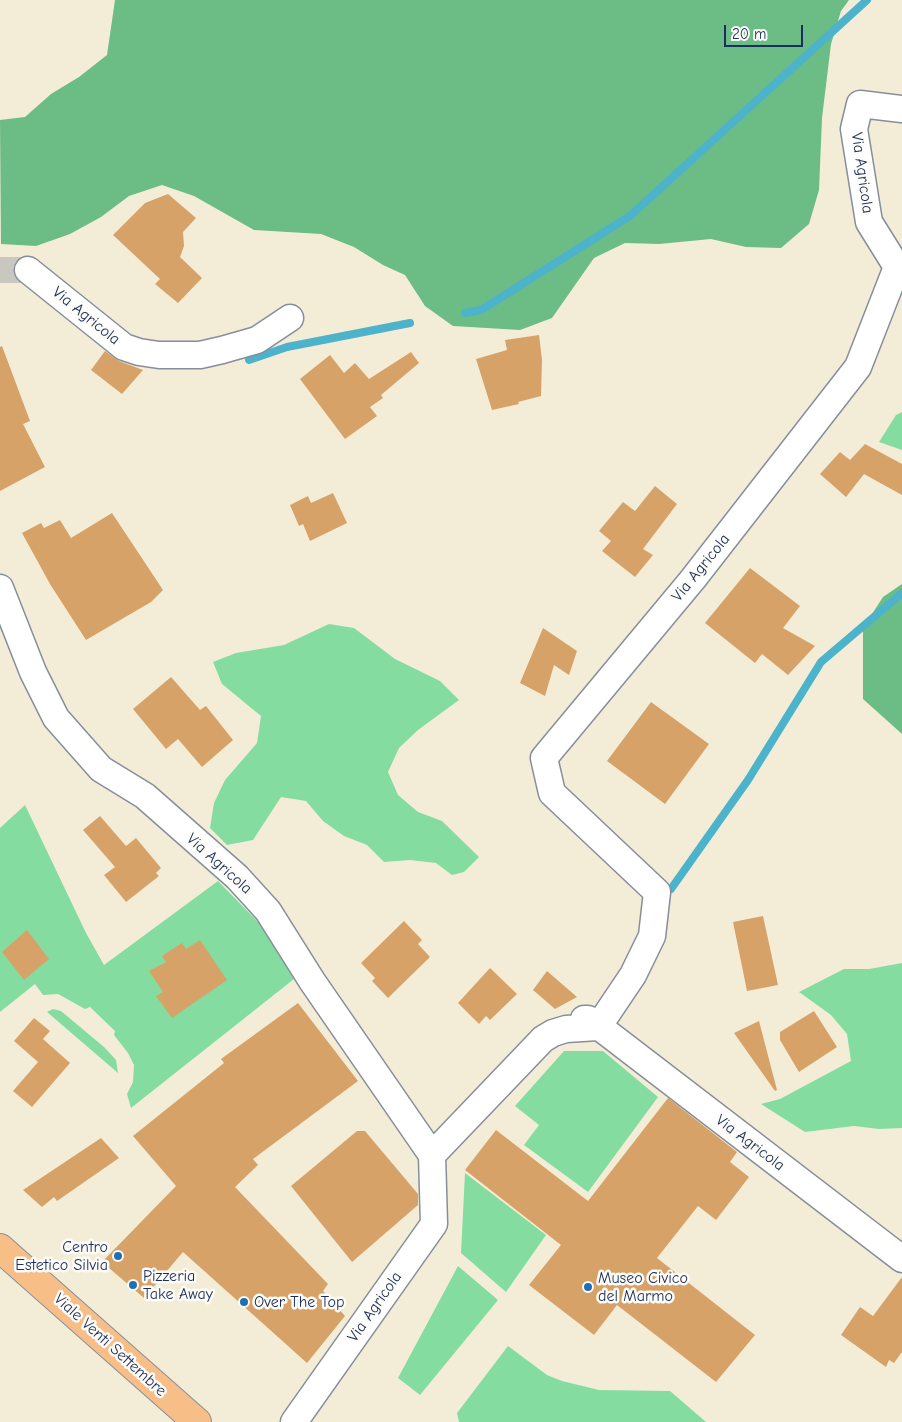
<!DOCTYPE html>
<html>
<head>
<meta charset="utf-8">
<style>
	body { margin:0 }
	#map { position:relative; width:902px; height:1422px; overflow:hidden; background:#f3edd8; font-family:"Comic Neue",sans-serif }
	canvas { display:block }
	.scale { position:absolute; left:724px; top:25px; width:79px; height:22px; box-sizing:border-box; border:2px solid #1b2f5e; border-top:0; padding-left:6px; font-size:15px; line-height:18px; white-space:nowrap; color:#1b2f5e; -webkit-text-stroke:4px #fdfcf7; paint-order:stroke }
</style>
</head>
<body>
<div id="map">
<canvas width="902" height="1422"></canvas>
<div class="scale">20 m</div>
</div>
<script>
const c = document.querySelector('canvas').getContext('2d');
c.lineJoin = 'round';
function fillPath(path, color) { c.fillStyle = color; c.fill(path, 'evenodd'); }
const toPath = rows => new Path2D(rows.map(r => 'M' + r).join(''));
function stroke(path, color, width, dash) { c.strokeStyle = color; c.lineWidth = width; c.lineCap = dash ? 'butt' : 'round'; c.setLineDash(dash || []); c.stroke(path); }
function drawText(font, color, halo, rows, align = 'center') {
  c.font = font + ' "Comic Neue",sans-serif'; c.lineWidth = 5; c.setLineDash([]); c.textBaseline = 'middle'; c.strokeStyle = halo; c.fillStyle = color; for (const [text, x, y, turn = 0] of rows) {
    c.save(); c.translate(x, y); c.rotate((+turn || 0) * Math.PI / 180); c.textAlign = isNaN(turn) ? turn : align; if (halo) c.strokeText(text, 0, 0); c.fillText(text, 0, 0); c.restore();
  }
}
const green = toPath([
	[902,412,902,450,879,442,896,415],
	[329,624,354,628,395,659,440,681,459,700,418,730,399,748,388,772,398,795,418,812,442,821,479,857,464,872,452,875,436,863,410,860,384,862,367,845,344,836,323,821,306,801,281,797,253,840,227,845,210,828,214,803,225,780,257,743,261,716,222,684,213,662,236,653,284,645],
	[25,805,86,933,104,965,218,881,260,924,294,979,131,1108,127,1094,133,1082,134,1065,128,1053,114,1035,115,1031,90,1007,85,1009,58,994,43,995,35,984,0,1012,0,828],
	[902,963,902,1128,879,1129,854,1126,805,1132,761,1104,780,1099,851,1061,847,1034,831,1015,799,992,844,969,869,969],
	[53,1009,61,1011,104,1047,116,1060,118,1073,47,1012],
	[564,1051,603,1051,658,1097,588,1192,524,1145,539,1125,515,1106],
	[465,1173,546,1235,506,1292,461,1253],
	[458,1266,498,1300,420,1395,398,1378],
	[508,1346,547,1375,562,1381,599,1390,670,1391,706,1422,459,1422,457,1413]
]);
const forest = toPath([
	[115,0,849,0,841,11,831,44,822,118,819,190,809,224,781,248,746,247,711,239,659,244,625,243,594,258,552,318,520,330,453,326,425,306,405,275,383,265,354,247,321,234,254,230,194,196,162,185,129,196,101,217,70,234,36,246,1,244,0,120,25,117,51,94,79,77,107,55],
	[902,584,902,734,863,699,863,628,883,597]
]);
const stream = toPath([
	[465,313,481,310,630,216,867,0],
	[249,360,287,347,410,323],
	[671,889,748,780,821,662,902,593]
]);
const building = toPath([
	[168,194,196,218,183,232,184,246,180,257,202,278,178,303,155,284,160,279,113,235,145,203],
	[539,335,542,360,541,396,518,402,519,404,492,410,476,359,507,350,505,340],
	[2,346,30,421,23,424,45,467,0,491,0,347],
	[105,351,119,361,143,370,122,394,91,370],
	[411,352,419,363,381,395,383,398,370,407,377,416,345,439,300,379,330,355,344,373,355,363,369,379],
	[865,444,902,464,902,495,864,474,846,497,820,474,840,452,850,460],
	[655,486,677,504,643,549,653,555,635,577,602,551,611,541,599,531,623,502,635,511],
	[333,493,347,523,310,541,303,524,299,526,290,505,308,496,311,503],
	[112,513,163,590,151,602,86,640,50,584,22,533,41,523,44,528,60,520,71,538],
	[750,568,800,606,783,628,815,646,788,675,762,654,755,663,705,623],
	[543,628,577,651,569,675,554,665,545,696,520,683],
	[171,677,200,710,206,706,233,740,202,767,178,739,166,749,133,709],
	[651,702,709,744,665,804,607,761],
	[100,816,126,846,136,838,161,868,156,873,159,876,126,902,104,875,115,867,83,830],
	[763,916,778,985,747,991,733,922],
	[404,921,422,940,418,944,430,957,388,998,372,981,375,978,361,963],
	[27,930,49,959,24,980,2,952],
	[200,940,227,980,172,1018,156,996,163,992,149,971,166,962,162,956,182,943,186,949],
	[490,968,517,994,490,1020,486,1016,479,1024,458,1003],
	[547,971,577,997,555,1009,533,990],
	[298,1003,358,1081,253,1159,258,1165,235,1187,328,1284,323,1291,345,1316,307,1363,183,1252,144,1298,102,1262,176,1186,133,1136,224,1063,221,1059],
	[814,1011,837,1047,799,1072,780,1040,780,1032],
	[34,1018,50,1031,43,1039,70,1063,32,1107,13,1091,38,1062,14,1041],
	[759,1021,777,1090,775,1091,734,1033],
	[668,1098,737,1152,730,1162,749,1177,716,1220,698,1206,657,1258,755,1335,716,1382,617,1305,594,1335,529,1285,561,1245,465,1170,496,1130,588,1201],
	[357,1131,365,1131,418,1194,418,1205,352,1262,291,1186],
	[101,1138,119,1158,57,1201,54,1197,42,1207,23,1190],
	[902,1277,902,1352,894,1363,889,1360,886,1367,841,1335,860,1307,873,1316]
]);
const minorTunnel = toPath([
	[0,270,28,270]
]);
const minor = toPath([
	[28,270,124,347,139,352,159,355,200,355,222,350,257,340,290,318],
	[0,588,33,672,56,718,101,769,145,796,237,877,268,911,312,981,432,1155],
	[584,1019,588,1019,593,1022,902,1259],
	[598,1027,633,975,652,936,657,892,552,793,544,758,693,579,858,367,897,267,869,222,854,129,860,104,902,109],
	[294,1422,434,1224,432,1155,543,1039,553,1033,566,1029,598,1027]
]);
const major = toPath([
	[0,1248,197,1422]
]);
const markers = [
	[118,1256,5,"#1f6fb2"],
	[133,1285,5,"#1f6fb2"],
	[588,1287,5,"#1f6fb2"],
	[244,1302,5,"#1f6fb2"]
];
const streetNames = [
	["Via Agricola",862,173,82],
	["Via Agricola",86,316,39],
	["Via Agricola",701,568,-51],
	["Via Agricola",219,864,42],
	["Via Agricola",750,1143,37],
	["Via Agricola",375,1307,-55],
	["Viale Venti Settembre",110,1345,42]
];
const poiNames = [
	["Centro",108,1247,"right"],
	["Estetico Silvia",108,1265,"right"],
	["Pizzeria",143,1276],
	["Take Away",143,1294],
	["Museo Civico",598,1278],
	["del Marmo",598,1296],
	["Over The Top",254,1302]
];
fillPath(green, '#85dca0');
fillPath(forest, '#6cbc86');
stroke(stream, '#4cb3cb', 8);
fillPath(building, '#d7a268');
stroke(minorTunnel, '#c8c7c0', 26, [26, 13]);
stroke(minor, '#878e9b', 29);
stroke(major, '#878e9b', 30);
stroke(minor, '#fff', 26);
stroke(major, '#f7be87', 28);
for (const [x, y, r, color] of markers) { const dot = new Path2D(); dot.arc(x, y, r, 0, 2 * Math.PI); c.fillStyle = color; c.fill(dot); stroke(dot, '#fdfcf7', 2); }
drawText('16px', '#1b2f5e', '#fdfcf7', streetNames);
drawText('16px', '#1b2f5e', '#fdfcf7', poiNames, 'left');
</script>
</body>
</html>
